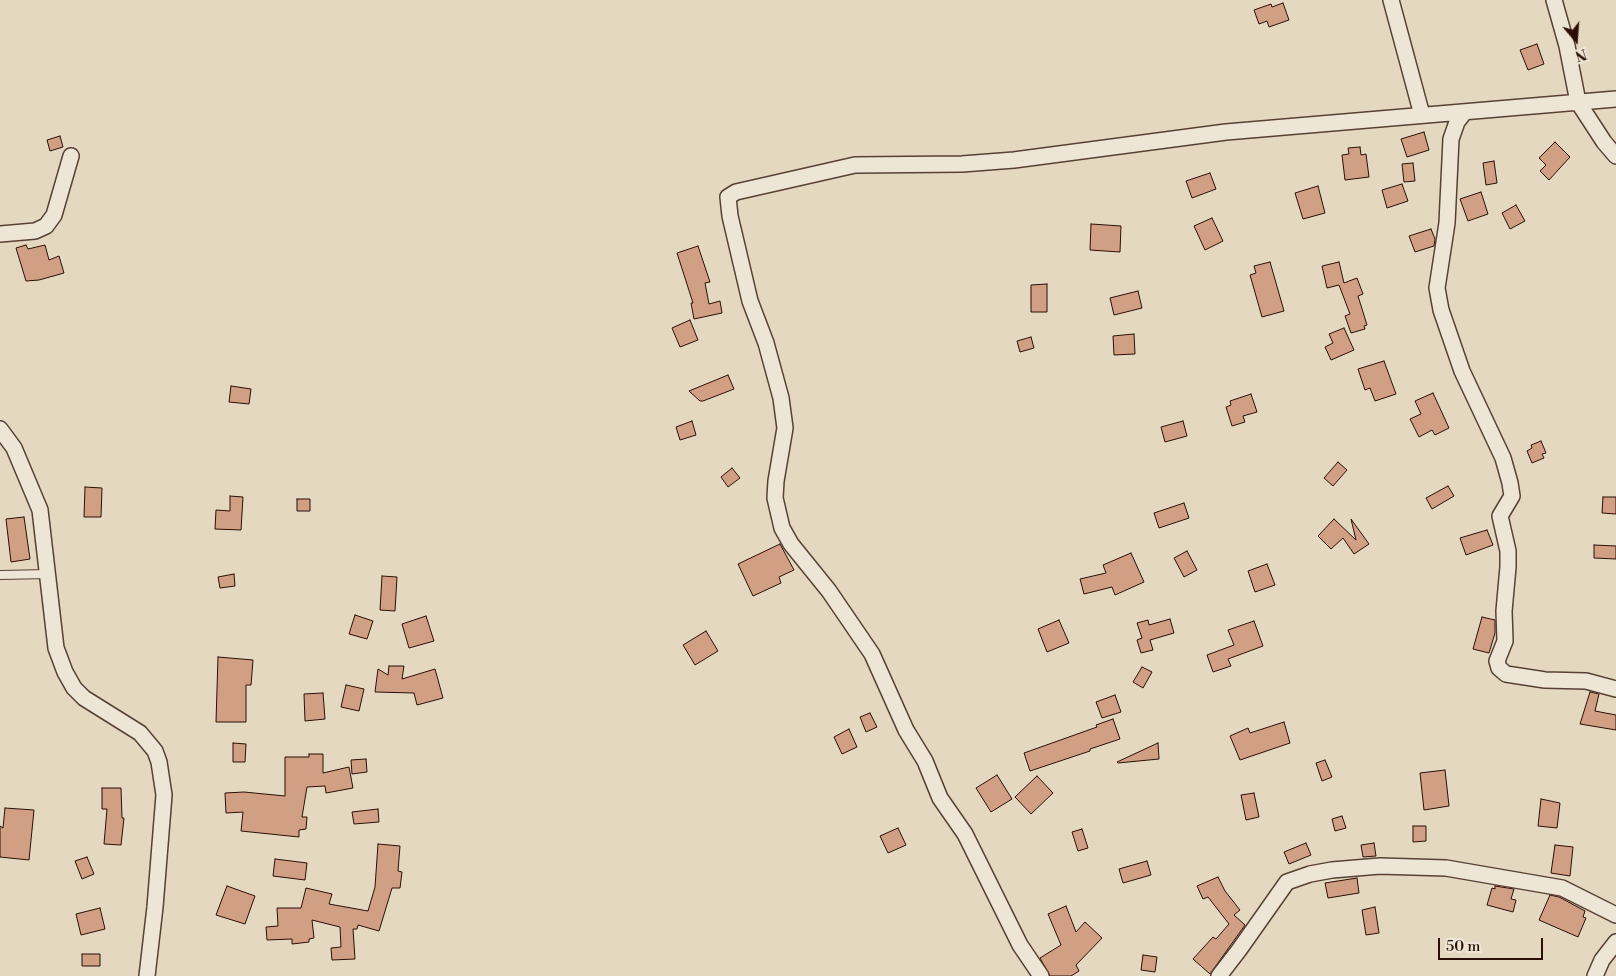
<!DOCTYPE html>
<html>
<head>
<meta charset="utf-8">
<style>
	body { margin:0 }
	#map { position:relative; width:1616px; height:976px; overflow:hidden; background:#e4d8c0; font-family:"Libre Bodoni",serif }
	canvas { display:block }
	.north { position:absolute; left:1551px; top:15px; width:50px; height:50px; -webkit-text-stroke:4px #ede6d6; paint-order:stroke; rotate:162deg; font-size:14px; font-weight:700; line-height:20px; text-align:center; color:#2a0f06 }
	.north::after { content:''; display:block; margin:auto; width:18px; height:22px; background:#2a0f06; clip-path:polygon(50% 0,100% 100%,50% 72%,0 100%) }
	.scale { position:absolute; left:1438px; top:938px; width:105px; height:22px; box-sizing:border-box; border:2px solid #2a0f06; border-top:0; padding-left:6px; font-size:15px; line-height:18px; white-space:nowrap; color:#2a0f06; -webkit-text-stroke:4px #ede6d6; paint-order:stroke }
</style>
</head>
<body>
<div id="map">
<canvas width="1616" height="976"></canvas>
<div class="north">N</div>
<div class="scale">50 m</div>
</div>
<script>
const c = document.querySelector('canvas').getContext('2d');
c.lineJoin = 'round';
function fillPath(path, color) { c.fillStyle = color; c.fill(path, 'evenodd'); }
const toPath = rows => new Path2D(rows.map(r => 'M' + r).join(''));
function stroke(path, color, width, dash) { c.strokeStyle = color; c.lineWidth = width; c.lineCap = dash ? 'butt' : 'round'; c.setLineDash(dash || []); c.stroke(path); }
const building = toPath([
	[1283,3,1289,20,1269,27,1267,21,1259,24,1254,10,1271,4,1272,7,1283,3],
	[1537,44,1544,64,1528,70,1520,50,1537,44],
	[1424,132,1429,150,1407,157,1401,139,1424,132],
	[60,136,63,147,50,151,47,140,60,136],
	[1555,142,1570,157,1549,180,1540,171,1546,165,1539,158,1555,142],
	[1360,147,1361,155,1366,154,1369,177,1345,180,1342,155,1349,154,1348,148,1360,147],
	[1494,161,1497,183,1486,185,1483,163,1494,161],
	[1413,163,1415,181,1404,182,1402,164,1413,163],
	[1210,173,1216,189,1192,198,1186,181,1210,173],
	[1402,184,1408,201,1387,208,1382,190,1402,184],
	[1318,186,1325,213,1303,219,1295,193,1318,186],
	[1481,192,1488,214,1468,221,1460,199,1481,192],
	[1516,205,1525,221,1510,229,1502,213,1516,205],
	[1212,218,1223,241,1205,250,1194,226,1212,218],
	[1091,224,1121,226,1120,252,1090,250,1091,224],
	[1431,229,1435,239,1434,246,1415,252,1409,236,1431,229],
	[26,245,28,249,45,245,49,260,59,256,64,273,39,280,26,281,16,248,26,245],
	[698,246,710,282,705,283,709,304,720,301,722,313,694,319,691,303,693,303,677,253,698,246],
	[1270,262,1284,311,1262,317,1250,275,1256,273,1254,266,1270,262],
	[1339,262,1344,283,1357,278,1363,294,1358,296,1367,325,1364,326,1365,329,1351,333,1345,316,1350,314,1339,285,1327,288,1322,266,1339,262],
	[1047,284,1047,312,1031,312,1031,285,1047,284],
	[1138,291,1142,308,1114,315,1110,298,1138,291],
	[690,320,698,340,680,347,672,328,690,320],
	[1344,328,1354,350,1331,360,1325,347,1333,343,1329,334,1344,328],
	[1134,334,1135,354,1114,355,1113,336,1134,334],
	[1031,337,1034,348,1020,352,1017,341,1031,337],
	[1384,361,1396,394,1375,401,1370,388,1365,390,1358,369,1384,361],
	[728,375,734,389,703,401,700,401,689,391,728,375],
	[231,386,251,389,249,404,229,402,231,386],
	[1433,393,1449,428,1435,435,1432,430,1419,437,1410,419,1421,414,1415,401,1433,393],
	[1251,394,1257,412,1243,416,1245,422,1232,426,1226,407,1231,405,1230,401,1251,394],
	[692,421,696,435,680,440,676,427,692,421],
	[1183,421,1187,436,1165,442,1161,427,1183,421],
	[1541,441,1546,453,1542,454,1544,458,1532,463,1527,451,1532,448,1531,445,1541,441],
	[1338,462,1347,470,1333,486,1324,478,1338,462],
	[732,468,740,478,728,487,721,477,732,468],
	[1448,486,1454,496,1432,509,1426,498,1448,486],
	[85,487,102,488,101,517,84,517,85,487],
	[230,496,243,497,241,530,215,529,216,510,230,511,230,496],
	[1603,497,1616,497,1616,514,1602,513,1603,497],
	[297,499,310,499,310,511,297,511,297,499],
	[1184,503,1189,518,1159,528,1154,513,1184,503],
	[24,517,30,559,11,562,6,519,24,517],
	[1334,519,1356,540,1351,519,1369,544,1354,554,1343,538,1331,549,1318,536,1334,519],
	[1487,530,1493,545,1466,555,1460,538,1487,530],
	[780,544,794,570,779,577,781,583,753,596,738,564,780,544],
	[1594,545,1616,546,1616,559,1594,558,1594,545],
	[1187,551,1197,570,1184,577,1174,558,1187,551],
	[1131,553,1144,582,1115,595,1112,587,1084,594,1080,579,1106,573,1103,565,1131,553],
	[1267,564,1275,585,1255,592,1248,571,1267,564],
	[234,574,235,586,220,588,218,577,234,574],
	[382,576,397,577,395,611,380,610,382,576],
	[355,615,373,621,367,639,349,634,355,615],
	[426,616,434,641,409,648,402,624,426,616],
	[1482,617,1495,620,1495,633,1489,653,1473,649,1482,617],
	[1170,619,1174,633,1150,640,1153,650,1141,653,1137,640,1142,638,1137,623,1148,620,1149,625,1170,619],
	[1059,620,1069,643,1047,652,1038,629,1059,620],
	[1254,621,1263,646,1228,659,1231,666,1213,672,1207,655,1234,645,1228,630,1254,621],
	[706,631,718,651,695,665,683,645,706,631],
	[218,657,253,660,251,685,246,685,246,722,216,722,218,657],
	[389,666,404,666,402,679,435,669,443,698,417,705,414,693,375,692,378,669,388,675,389,666],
	[1142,667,1152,672,1143,688,1133,682,1142,667],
	[346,685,364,689,359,711,341,707,346,685],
	[1590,692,1599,694,1595,711,1616,715,1616,730,1580,724,1590,692],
	[323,693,325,719,305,721,304,694,323,693],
	[1115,695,1121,712,1102,718,1096,702,1115,695],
	[870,713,877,727,866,732,860,717,870,713],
	[1113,719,1120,739,1090,749,1090,751,1030,771,1024,753,1097,727,1096,725,1113,719],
	[1284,722,1290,743,1240,760,1230,736,1248,728,1250,733,1284,722],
	[849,729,857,747,842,754,834,737,849,729],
	[233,743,246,744,245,762,233,762,233,743],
	[1158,743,1159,759,1118,763,1117,762,1158,743],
	[309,754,323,754,323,773,349,767,353,788,326,793,325,786,307,787,302,817,307,817,306,829,299,830,299,837,241,831,243,812,226,813,225,793,244,792,285,796,285,757,309,757,309,754],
	[366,759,367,772,352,774,351,760,366,759],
	[1325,760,1332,777,1322,781,1316,763,1325,760],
	[1445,770,1449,806,1424,810,1420,773,1445,770],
	[997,775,1012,799,991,812,976,788,997,775],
	[1037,776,1053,793,1031,814,1015,797,1037,776],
	[102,788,121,788,122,818,124,818,121,845,104,844,107,809,102,809,102,788],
	[1254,793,1259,817,1246,820,1241,795,1254,793],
	[1541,799,1560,803,1557,828,1538,826,1541,799],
	[5,808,34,810,29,860,0,857,0,826,3,828,5,808],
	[378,809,379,822,354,824,352,812,378,809],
	[1342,816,1346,828,1335,831,1332,819,1342,816],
	[1413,826,1426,826,1426,841,1413,842,1413,826],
	[898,828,906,845,888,853,880,836,898,828],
	[1082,829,1088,848,1078,851,1072,832,1082,829],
	[1306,843,1311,855,1289,864,1284,852,1306,843],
	[1374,843,1376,856,1363,857,1361,845,1374,843],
	[378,844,400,846,398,871,402,872,400,888,392,888,379,931,358,925,357,929,353,929,355,959,332,960,331,948,341,947,340,927,312,920,314,938,309,939,309,942,292,944,292,939,267,940,266,927,278,926,277,908,301,908,306,888,332,894,329,904,368,911,375,887,378,844],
	[1555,845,1573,847,1570,876,1551,873,1555,845],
	[87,857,94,874,82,879,75,861,87,857],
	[275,859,307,863,305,880,273,876,275,859],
	[1147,861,1151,875,1123,883,1119,869,1147,861],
	[1218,877,1225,891,1240,910,1234,915,1245,925,1210,974,1193,959,1213,937,1216,939,1229,924,1208,897,1203,899,1197,886,1218,877],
	[1357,878,1359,893,1328,898,1325,883,1357,878],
	[227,886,255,896,245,924,216,915,227,886],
	[1495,886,1514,889,1511,899,1516,900,1513,912,1487,905,1492,888,1495,889,1495,886],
	[1550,895,1559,897,1585,911,1583,917,1586,918,1578,937,1539,920,1550,895],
	[1066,906,1076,932,1085,922,1102,938,1076,965,1079,971,1071,976,1050,976,1040,958,1061,945,1048,914,1066,906],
	[1375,907,1379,933,1366,935,1362,910,1375,907],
	[100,908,105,929,81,935,76,914,100,908],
	[82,954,100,954,100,966,82,966,82,954],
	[1143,955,1157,957,1155,972,1141,970,1143,955]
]);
const service = toPath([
	[0,575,49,574]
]);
const minor = toPath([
	[1391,0,1422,115],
	[1554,0,1567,46,1578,102,1604,142,1616,156],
	[1464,113,1457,122,1451,139,1447,223,1437,288,1441,310,1462,371,1503,458,1510,483,1512,496,1500,516,1508,551,1508,567,1504,611,1505,641,1497,661,1499,668,1506,674,1545,680,1586,681,1616,689],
	[0,234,35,231,46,226,54,215,71,156],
	[0,429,14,448,40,510,56,648,65,672,74,688,84,698,140,733,155,751,159,762,164,795,155,907,147,976],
	[1041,976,1020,945,965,834,940,798,925,761,906,730,872,654,829,591,791,544,782,528,775,498,776,481,785,428,781,398,766,343,750,301,730,216,728,197,736,192,855,165,962,164,1014,160,1226,132,1616,99],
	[1219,976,1239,950,1287,882,1310,874,1332,870,1380,866,1446,868,1562,888,1616,915],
	[1595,976,1602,960,1616,942]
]);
fillPath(building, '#d19f84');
stroke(building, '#2a0f06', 1);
stroke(service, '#584134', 10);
stroke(minor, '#584134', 18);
stroke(service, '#ede6d6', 8);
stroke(minor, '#ede6d6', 15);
</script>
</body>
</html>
